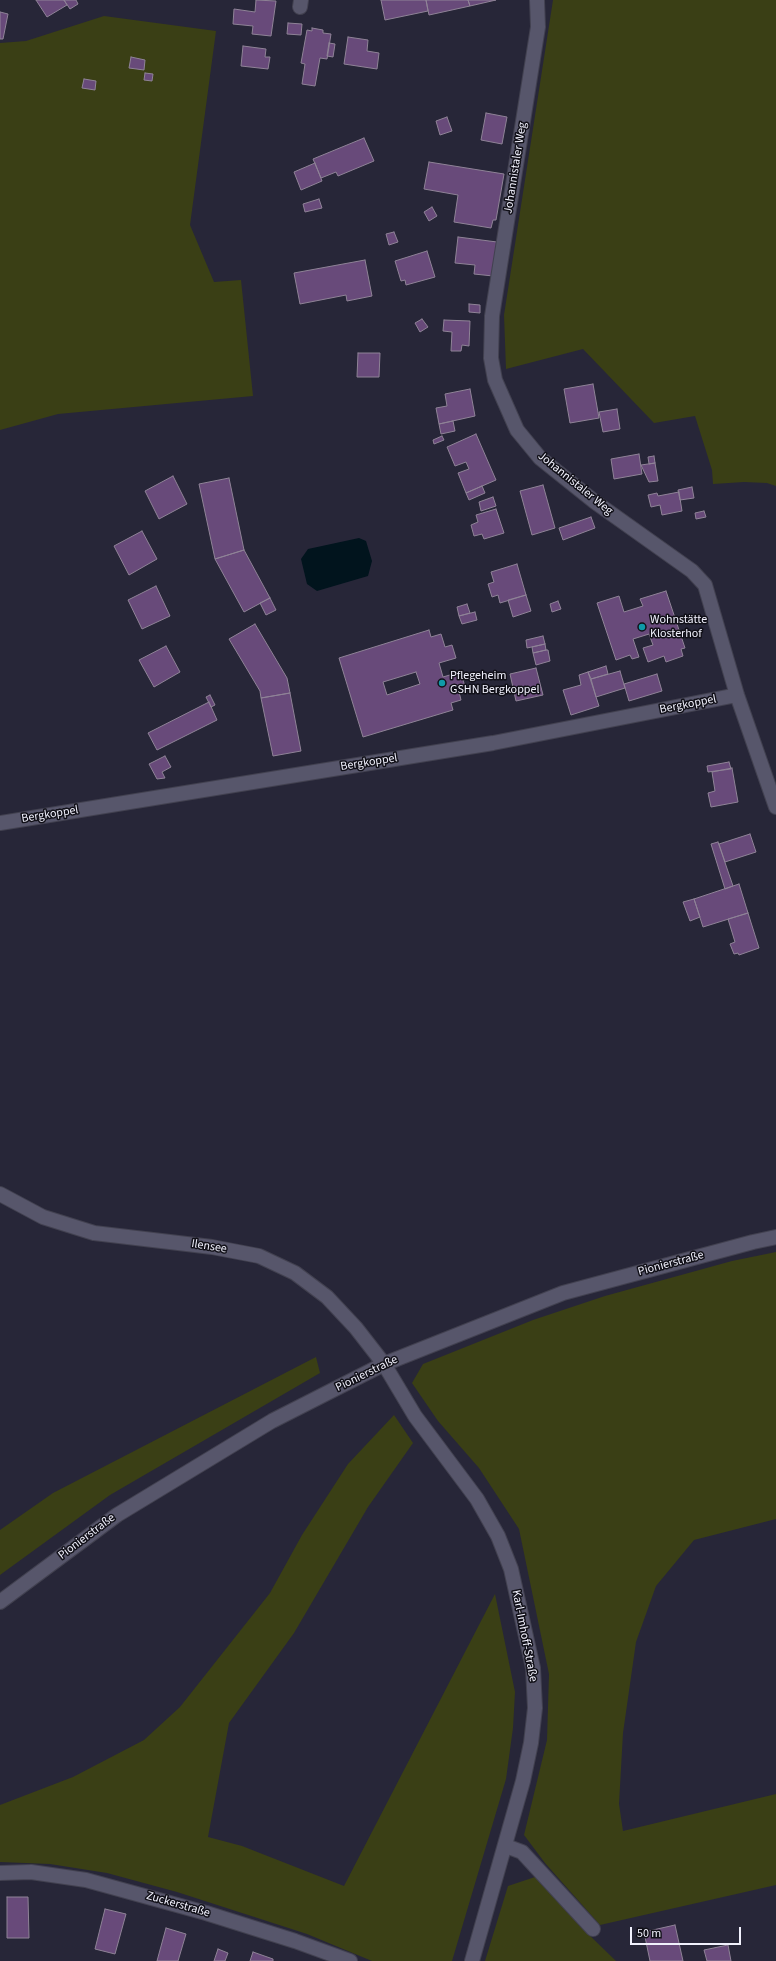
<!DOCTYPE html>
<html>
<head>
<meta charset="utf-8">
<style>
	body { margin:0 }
	#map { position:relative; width:776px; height:1961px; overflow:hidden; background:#272638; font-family:"Source Sans 3",sans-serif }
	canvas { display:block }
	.scale { position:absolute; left:630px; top:1927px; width:111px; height:18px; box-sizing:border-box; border:2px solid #f1f1fd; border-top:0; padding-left:5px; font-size:12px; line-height:14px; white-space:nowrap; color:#f1f1fd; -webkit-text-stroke:3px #111018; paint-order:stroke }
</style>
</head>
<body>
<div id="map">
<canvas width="776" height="1961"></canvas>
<div class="scale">50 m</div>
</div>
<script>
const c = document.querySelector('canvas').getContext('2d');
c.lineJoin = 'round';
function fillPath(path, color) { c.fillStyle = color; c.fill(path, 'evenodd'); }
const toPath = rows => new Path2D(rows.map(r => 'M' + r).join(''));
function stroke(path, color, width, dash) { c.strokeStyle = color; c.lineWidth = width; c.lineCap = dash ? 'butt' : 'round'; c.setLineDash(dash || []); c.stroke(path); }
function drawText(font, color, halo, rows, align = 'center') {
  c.font = font + ' "Source Sans 3",sans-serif'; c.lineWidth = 3; c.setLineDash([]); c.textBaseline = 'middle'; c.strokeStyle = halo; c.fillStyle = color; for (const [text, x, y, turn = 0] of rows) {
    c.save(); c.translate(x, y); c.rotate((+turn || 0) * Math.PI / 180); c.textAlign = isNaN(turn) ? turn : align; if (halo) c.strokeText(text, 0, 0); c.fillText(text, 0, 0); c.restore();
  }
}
const green = toPath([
	[553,0,776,0,776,486,767,483,744,482,713,484,712,470,695,416,654,423,583,349,506,369,504,315],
	[104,16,216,31,190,225,214,282,241,280,253,396,58,414,0,430,0,43,26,41],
	[776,1252,776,1519,694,1540,656,1586,636,1642,623,1733,619,1804,623,1831,776,1794,776,1885,600,1925,545,1863,524,1835,547,1740,549,1674,519,1529,479,1468,438,1421,412,1383,423,1364,533,1320,605,1296,732,1261],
	[316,1357,320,1373,110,1495,0,1575,0,1530,53,1493],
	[394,1415,413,1443,368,1507,294,1633,229,1723,208,1837,242,1846,344,1886,495,1594,515,1692,513,1728,506,1779,452,1961,372,1961,307,1934,177,1892,107,1873,50,1864,0,1862,0,1805,73,1777,144,1740,180,1707,270,1593,302,1535,348,1464],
	[535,1877,583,1929,616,1961,485,1961,508,1886]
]);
const water = toPath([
	[359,538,366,541,372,561,368,576,317,591,307,584,301,559,308,549]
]);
const building = toPath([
	[36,0,64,0,67,5,47,17,36,0],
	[64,0,76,0,78,4,70,9,64,0],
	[256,0,276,1,271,36,252,34,253,26,233,24,234,9,255,12,256,0],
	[381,0,426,0,428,11,385,20,381,0],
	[426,0,468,0,470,6,429,15,426,0],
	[468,0,496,0,470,6,468,0],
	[0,12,8,14,3,39,0,39,0,12],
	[288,23,302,24,301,35,287,34,288,23],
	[312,28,323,30,323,33,331,34,327,59,320,58,315,86,302,84,305,64,301,63,307,30,312,31,312,28],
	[348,37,368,40,367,51,379,53,377,69,344,64,348,37],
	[329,43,335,44,333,57,327,56,329,43],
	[243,46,266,49,265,57,270,57,268,69,241,66,243,46],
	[131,57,145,60,144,70,129,68,131,57],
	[145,73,153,74,152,81,144,80,145,73],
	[84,79,96,81,95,90,82,88,84,79],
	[486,113,507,117,502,144,481,140,486,113],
	[447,117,452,131,440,135,436,121,447,117],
	[364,138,374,161,338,176,336,172,321,178,313,159,364,138],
	[429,162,504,174,496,220,493,220,491,228,454,222,458,195,424,189,429,162],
	[315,163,322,181,301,190,294,172,315,163],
	[319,199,322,208,305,212,303,204,319,199],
	[432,207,437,216,429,221,424,212,432,207],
	[394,232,398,242,389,245,386,234,394,232],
	[458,237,497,242,493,276,474,274,475,265,455,263,458,237],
	[427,251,435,277,406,285,405,280,401,281,395,261,427,251],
	[365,260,372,296,347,301,346,295,300,304,294,273,365,260],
	[469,304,480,305,480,313,469,312,469,304],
	[422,319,428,327,420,332,415,323,422,319],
	[444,320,470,321,469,346,462,345,461,351,451,351,452,332,443,331,444,320],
	[358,353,380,353,379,377,357,377,358,353],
	[593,384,599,418,570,423,564,389,593,384],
	[470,389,475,416,439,424,436,408,447,406,445,394,470,389],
	[617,409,620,429,603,432,599,412,617,409],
	[453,421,455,431,441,434,439,424,453,421],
	[476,434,496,480,466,493,458,473,469,469,466,462,455,466,447,447,476,434],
	[442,436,444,440,434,444,433,440,442,436],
	[639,454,642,474,614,479,611,459,639,454],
	[654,456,655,463,649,464,648,457,654,456],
	[655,463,658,481,649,482,641,465,655,463],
	[173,476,187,504,159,519,145,491,173,476],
	[229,478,244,550,215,559,199,484,229,478],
	[543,485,555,528,532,535,520,491,543,485],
	[482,486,485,493,469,500,466,493,482,486],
	[692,487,694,498,680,500,678,490,692,487],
	[679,492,682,511,662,515,660,505,651,507,648,495,657,493,658,496,679,492],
	[493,497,496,506,481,511,479,502,493,497],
	[496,509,504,533,484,539,482,534,474,536,471,525,478,522,476,515,496,509],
	[704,511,706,517,696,519,695,513,704,511],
	[591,517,595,528,563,540,559,528,591,517],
	[142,531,157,559,129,575,114,546,142,531],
	[244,550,270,598,244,612,215,559,244,550],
	[517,564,526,595,500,603,498,595,492,597,488,584,494,582,491,572,517,564],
	[156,586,170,616,142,629,128,600,156,586],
	[666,591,685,648,681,649,683,656,666,662,664,656,648,662,643,648,653,645,649,634,633,639,639,657,632,659,630,655,616,660,597,603,619,596,624,612,643,606,640,599,666,591],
	[526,595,531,611,513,617,508,600,526,595],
	[270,598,276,610,266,615,260,603,270,598],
	[558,601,561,609,552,612,550,604,558,601],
	[467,604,470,613,459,616,457,607,467,604],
	[475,612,477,620,462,624,459,616,475,612],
	[255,624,287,678,290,693,261,698,260,691,229,639,255,624],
	[429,630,431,637,441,634,445,647,452,645,456,658,439,663,443,677,460,672,465,686,458,688,461,700,451,703,453,710,363,737,339,658,429,630],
	[416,672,420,684,387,695,383,682,416,672],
	[543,636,545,644,527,648,526,640,543,636],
	[545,644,546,650,533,653,532,647,545,644],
	[166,646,180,672,154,687,139,660,166,646],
	[546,650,548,650,550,661,536,665,533,653,546,650],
	[606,666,608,674,591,679,588,672,606,666],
	[536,668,543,695,516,701,510,674,536,668],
	[620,671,625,688,596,697,591,679,620,671],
	[588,672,599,706,571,715,563,690,581,685,579,675,588,672],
	[657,674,662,691,629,701,624,684,657,674],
	[290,693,301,751,273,756,261,698,290,693],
	[210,695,215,705,211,707,206,697,210,695],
	[209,702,217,720,157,750,148,733,209,702],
	[165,756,171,767,162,772,165,778,157,779,149,764,165,756],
	[729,762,731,769,708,772,707,766,729,762],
	[732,768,738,802,711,807,708,793,715,791,712,772,732,768],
	[750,834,756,852,725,862,719,844,750,834],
	[718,842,733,886,725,889,711,844,718,842],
	[739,884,748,913,703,927,694,899,739,884],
	[694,899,700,917,690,921,683,902,694,899],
	[748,913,759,948,739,955,738,953,734,954,730,944,735,942,728,919,748,913],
	[7,1897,28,1897,29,1938,7,1938,7,1897],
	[105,1909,126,1914,115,1954,95,1949,105,1909],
	[675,1925,683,1961,650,1961,644,1932,675,1925],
	[166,1928,186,1934,178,1961,157,1961,166,1928],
	[728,1945,731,1961,707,1961,704,1950,728,1945],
	[218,1949,228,1953,225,1961,214,1961,218,1949],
	[253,1952,273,1959,273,1961,250,1961,253,1952]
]);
const minor = toPath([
	[537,0,538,27,492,316,491,358,495,380,517,430,540,458,595,502,692,571,705,585,737,695,776,807],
	[300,7,301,0],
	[0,823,493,743,737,695],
	[0,1194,43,1217,94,1233,212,1247,259,1256,295,1273,327,1297,356,1328,384,1364,415,1416,477,1499,498,1536,511,1569,533,1668,535,1708,531,1743,523,1781,472,1961],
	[0,1602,117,1515,272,1421,384,1364,563,1293,753,1242,776,1237],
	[506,1846,522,1852,593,1929],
	[0,1873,31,1872,86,1880,206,1913,295,1941,350,1961]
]);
const markers = [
	[642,627,4,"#0f9aa8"],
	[442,683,4,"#0f9aa8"]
];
const streetNames = [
	["Johannistaler Weg",516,168,-81],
	["Johannistaler Weg",575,484,39],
	["Bergkoppel",688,705,-11],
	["Bergkoppel",369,763,-9],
	["Bergkoppel",50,815,-9],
	["Ilensee",209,1247,9],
	["Pionierstraße",671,1264,-15],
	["Pionierstraße",367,1374,-26],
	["Pionierstraße",87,1537,-37],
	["Karl-Imhoff-Straße",524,1636,79],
	["Zuckerstraße",178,1905,16]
];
const poiNames = [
	["Wohnstätte",650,620],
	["Klosterhof",650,634],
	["Pflegeheim",450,676],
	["GSHN Bergkoppel",450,690]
];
fillPath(green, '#3a3f15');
fillPath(water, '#01141d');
fillPath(building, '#684a7a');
stroke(building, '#8f8397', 1);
stroke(minor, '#424150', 16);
stroke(minor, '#57566b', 14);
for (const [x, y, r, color] of markers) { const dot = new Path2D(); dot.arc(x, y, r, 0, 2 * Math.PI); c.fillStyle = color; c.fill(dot); stroke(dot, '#111018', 1.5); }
drawText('12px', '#f1f1fd', '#111018', streetNames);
drawText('12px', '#f1f1fd', '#111018', poiNames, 'left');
</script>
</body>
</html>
